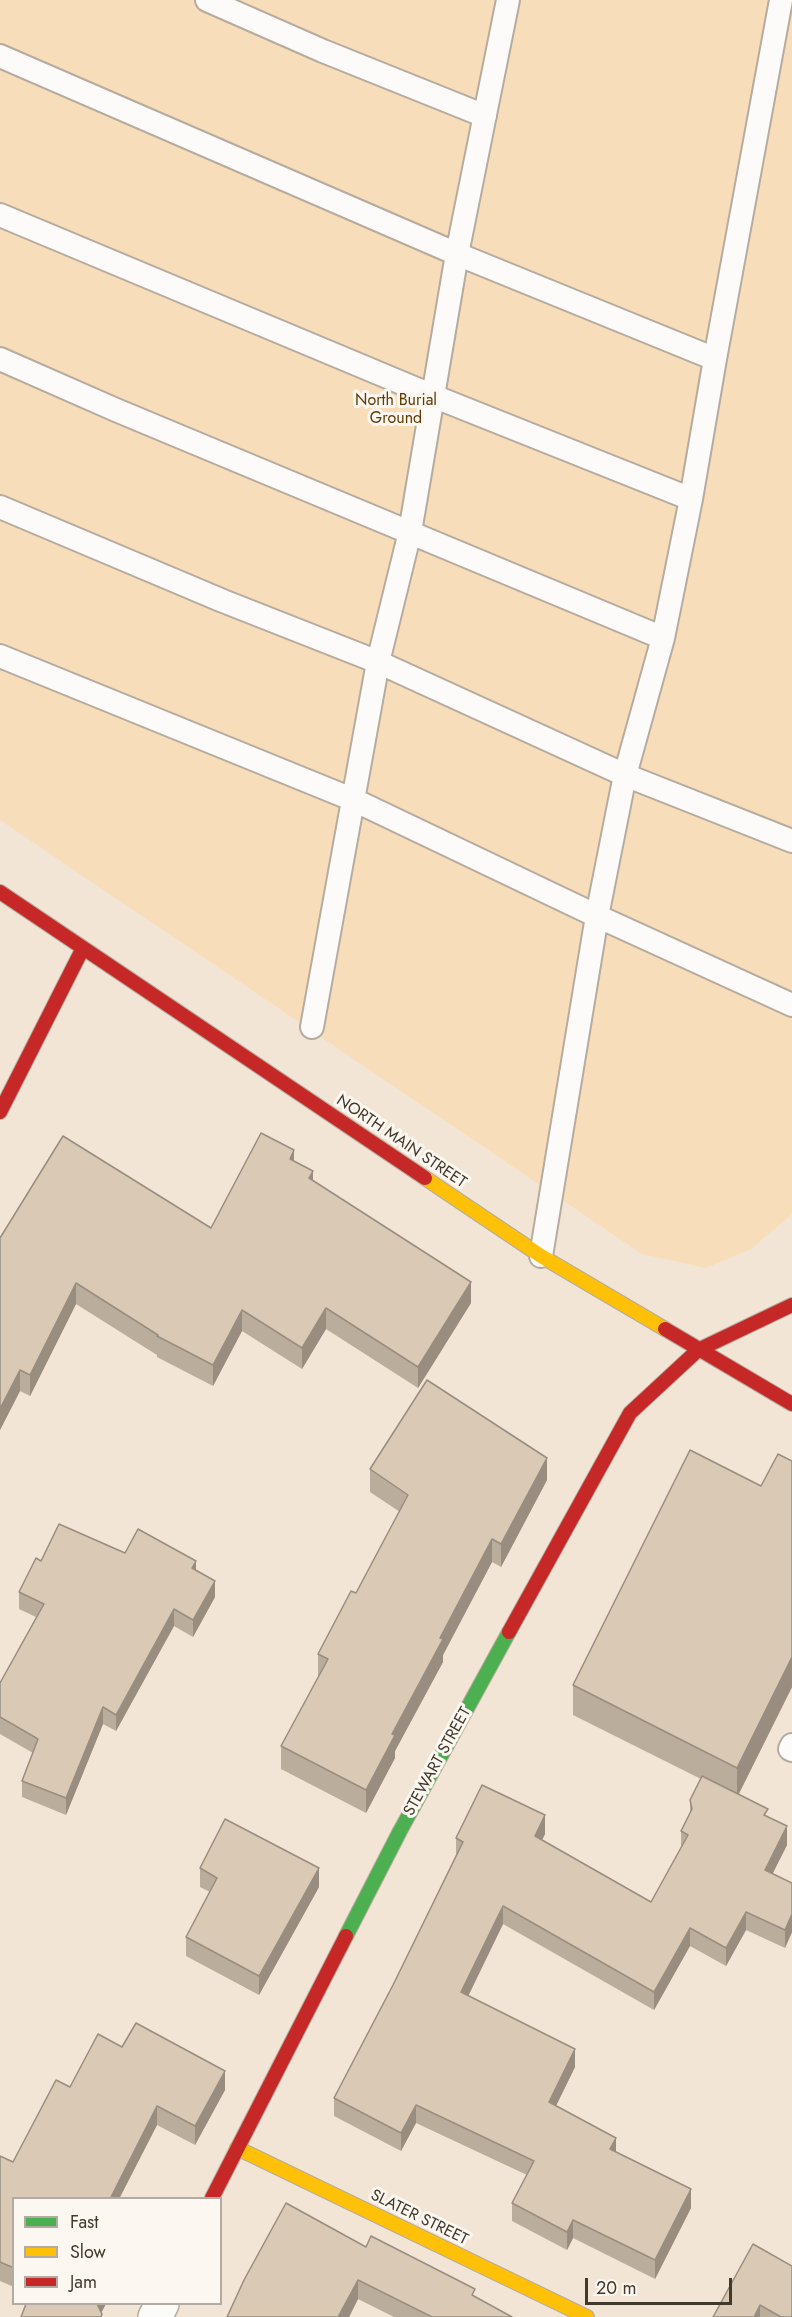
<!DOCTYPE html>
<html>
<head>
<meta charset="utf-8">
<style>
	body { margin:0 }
	#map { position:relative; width:792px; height:2317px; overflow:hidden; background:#f2e5d5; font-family:Jost,sans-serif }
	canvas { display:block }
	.legend { position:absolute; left:12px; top:2197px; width:210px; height:108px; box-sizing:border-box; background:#fcf7f1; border:2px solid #b2aba3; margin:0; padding:8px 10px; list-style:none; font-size:18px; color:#42392d }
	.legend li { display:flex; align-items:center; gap:12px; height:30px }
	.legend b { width:30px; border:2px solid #b2aba3 }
	.scale { position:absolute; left:585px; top:2278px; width:147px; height:27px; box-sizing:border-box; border:3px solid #42392d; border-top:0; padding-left:8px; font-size:18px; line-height:21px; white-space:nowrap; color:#42392d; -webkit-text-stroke:4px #fcf7f1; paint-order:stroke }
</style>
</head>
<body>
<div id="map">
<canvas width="792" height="2317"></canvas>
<ul class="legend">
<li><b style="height:8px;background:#4caf50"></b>Fast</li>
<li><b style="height:8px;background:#ffc107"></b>Slow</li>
<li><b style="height:8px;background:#c62828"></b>Jam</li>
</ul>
<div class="scale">20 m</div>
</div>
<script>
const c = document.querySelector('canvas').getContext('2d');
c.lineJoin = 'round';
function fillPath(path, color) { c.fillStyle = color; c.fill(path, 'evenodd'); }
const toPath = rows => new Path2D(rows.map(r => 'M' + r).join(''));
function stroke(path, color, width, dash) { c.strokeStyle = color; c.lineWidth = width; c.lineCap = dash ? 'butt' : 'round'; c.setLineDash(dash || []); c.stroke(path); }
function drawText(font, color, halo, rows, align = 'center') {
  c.font = font + ' Jost,sans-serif'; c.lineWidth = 6; c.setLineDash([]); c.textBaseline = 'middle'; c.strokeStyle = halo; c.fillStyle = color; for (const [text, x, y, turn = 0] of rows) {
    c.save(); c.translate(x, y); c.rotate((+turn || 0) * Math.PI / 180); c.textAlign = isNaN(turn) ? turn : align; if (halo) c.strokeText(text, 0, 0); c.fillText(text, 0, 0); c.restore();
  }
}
const green = toPath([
	[0,0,792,0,792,1214,751,1249,706,1268,642,1254,0,820]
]);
const lane = toPath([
	[207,0,323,51,485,116],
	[0,56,457,254,715,359,781,0],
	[0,215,433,396,691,499,663,638,116,410,0,359],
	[691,499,715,359],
	[0,507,223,601,378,662,312,1027],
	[663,638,625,775,792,841],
	[0,656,354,800,597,916,625,775,378,662,410,532,457,254,508,0],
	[541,1256,597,916,792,1005],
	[792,1745,790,1749,792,1750]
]);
const street = toPath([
	[155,2317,162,2304]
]);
const fast = toPath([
	[346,1936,400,1831,509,1632]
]);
const slow = toPath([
	[425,1178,541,1256,665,1329],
	[237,2148,587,2317]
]);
const jam = toPath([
	[0,892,425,1178],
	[0,1112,83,948],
	[665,1329,792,1404],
	[509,1632,630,1413,698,1350,792,1305],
	[212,2198,346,1936]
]);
const wall = toPath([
	[294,1161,313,1181,471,1303,418,1388,326,1329,302,1369,242,1331,213,1386,157,1357,157,1355,76,1304,30,1396,20,1391,0,1430,0,1238,211,1228],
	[370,1469,547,1480,501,1567,492,1562,443,1655,443,1662,395,1751,395,1758,366,1813,281,1769,281,1746,318,1677,318,1654,356,1593,400,1512,370,1492],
	[125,1553,196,1570,215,1597,193,1637,174,1626,116,1731,103,1724,66,1815,22,1797,22,1781,33,1753,0,1734,0,1683,36,1617,19,1609,19,1592],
	[573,1685,792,1687,739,1794,768,1817,787,1845,772,1874,792,1883,792,1932,785,1948,746,1930,726,1966,690,1946,654,2010,503,1924,468,1996,575,2067,556,2106,691,2208,655,2279,573,2238,567,2250,512,2221,512,2203,527,2175,416,2123,401,2151,334,2116,334,2098,393,1985,456,1855,456,1838,545,1834,542,1840,651,1902,681,1848,681,1831,690,1813,690,1800,701,1779,573,1715],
	[200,1868,319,1887,259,1995,186,1956,186,1937,210,1892,200,1887],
	[122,2047,225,2090,195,2145,157,2125,119,2199,14,2199,14,2287,0,2281,0,2156,13,2162,70,2087],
	[366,2247,475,2297,512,2317,394,2317,358,2299,349,2317,227,2317],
	[792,2266,792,2317,713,2317]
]);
const shadedWall = toPath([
	[294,1150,294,1171,290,1159],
	[313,1171,313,1192,309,1178],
	[471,1282,471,1303,418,1388,418,1367],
	[76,1283,76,1304,30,1396,30,1375],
	[326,1308,326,1329,302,1369,302,1348],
	[242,1310,242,1331,213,1386,213,1365],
	[20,1370,20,1391,0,1430,0,1409],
	[547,1458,547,1480,501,1567,501,1544],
	[492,1539,492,1562,443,1655,443,1662,395,1751,395,1758,366,1813,366,1790,392,1734,440,1638],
	[196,1561,196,1578,192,1568],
	[215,1581,215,1597,193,1637,193,1620],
	[174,1609,174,1626,116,1731,116,1715],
	[792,1657,792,1687,737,1797,737,1768],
	[103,1707,103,1724,66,1815,66,1798],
	[545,1815,545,1834,535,1854,535,1836],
	[787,1826,787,1845,765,1889,765,1870],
	[319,1868,319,1887,259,1995,259,1976],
	[503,1906,503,1924,461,2011,461,1992],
	[746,1912,746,1930,726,1966,726,1948],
	[792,1914,792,1932,785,1948,785,1930],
	[690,1928,690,1946,654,2010,654,1992],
	[575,2049,575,2067,549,2120,549,2102],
	[225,2071,225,2090,195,2145,195,2126],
	[416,2105,416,2123,401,2151,401,2133],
	[157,2106,157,2125,119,2199,110,2199],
	[616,2138,616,2156,610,2149],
	[691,2189,691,2208,655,2279,655,2260],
	[573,2220,573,2238,567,2250,567,2232],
	[358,2280,358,2299,349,2317,338,2317],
	[97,2304,106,2304,99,2317],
	[760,2305,760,2317,754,2317]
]);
const building = toPath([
	[261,1133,294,1150,290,1159,313,1171,309,1178,471,1282,418,1367,326,1308,302,1348,242,1310,213,1365,157,1336,158,1335,76,1283,30,1375,20,1370,0,1409,0,1238,63,1136,211,1228,261,1133],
	[427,1380,547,1458,501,1544,492,1539,440,1638,443,1639,392,1734,395,1735,366,1790,281,1746,328,1659,318,1654,351,1591,356,1593,408,1495,370,1469,427,1380],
	[690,1450,761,1486,778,1454,792,1461,792,1657,737,1768,573,1685,690,1450],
	[59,1524,125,1553,138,1529,196,1561,192,1568,215,1581,193,1620,174,1609,116,1715,103,1707,66,1798,22,1781,38,1739,0,1717,0,1683,44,1604,19,1592,36,1558,41,1561,59,1524],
	[702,1776,768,1809,764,1815,787,1826,765,1870,792,1883,792,1914,785,1930,746,1912,726,1948,690,1928,654,1992,503,1906,461,1992,575,2049,549,2102,616,2138,610,2149,691,2189,655,2260,573,2220,567,2232,512,2203,534,2161,416,2105,401,2133,334,2098,393,1985,463,1842,456,1838,482,1785,545,1815,535,1836,651,1902,688,1835,681,1831,692,1809,690,1800,702,1776],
	[225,1819,319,1868,259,1976,186,1937,217,1878,200,1868,225,1819],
	[136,2023,225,2071,195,2126,157,2106,110,2199,14,2199,14,2268,0,2262,0,2156,13,2162,56,2080,70,2087,98,2034,122,2047,136,2023],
	[286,2203,366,2247,371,2236,475,2289,472,2295,512,2317,432,2317,358,2280,338,2317,227,2317,244,2280,286,2203],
	[753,2244,792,2266,792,2317,781,2317,760,2305,754,2317,713,2317,753,2244],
	[26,2304,97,2304,102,2314,101,2317,21,2317,26,2304]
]);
const parkNames = [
	["North Burial",396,401],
	["Ground",396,419]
];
const streetNames = [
	["NORTH MAIN STREET",401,1142,34],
	["STEWART STREET",438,1762,-61],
	["SLATER STREET",419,2218,26]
];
fillPath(green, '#f8ddbb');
stroke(lane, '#b6ab9f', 26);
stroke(street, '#b6ab9f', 36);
stroke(fast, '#b6ab9f', 16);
stroke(slow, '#b6ab9f', 16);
stroke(jam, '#b6ab9f', 16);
stroke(lane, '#fdfbf9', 22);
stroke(street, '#fdfbf9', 33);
stroke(fast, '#4caf50', 14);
stroke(slow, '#ffc107', 14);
stroke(jam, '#c62828', 14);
fillPath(wall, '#bbad9c');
fillPath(shadedWall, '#988d7f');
fillPath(building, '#d9c9b5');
stroke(building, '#988d7f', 1.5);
drawText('16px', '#5c3a01', '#fcf7f1', parkNames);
drawText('16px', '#42392d', '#fcf7f1', streetNames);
</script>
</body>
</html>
